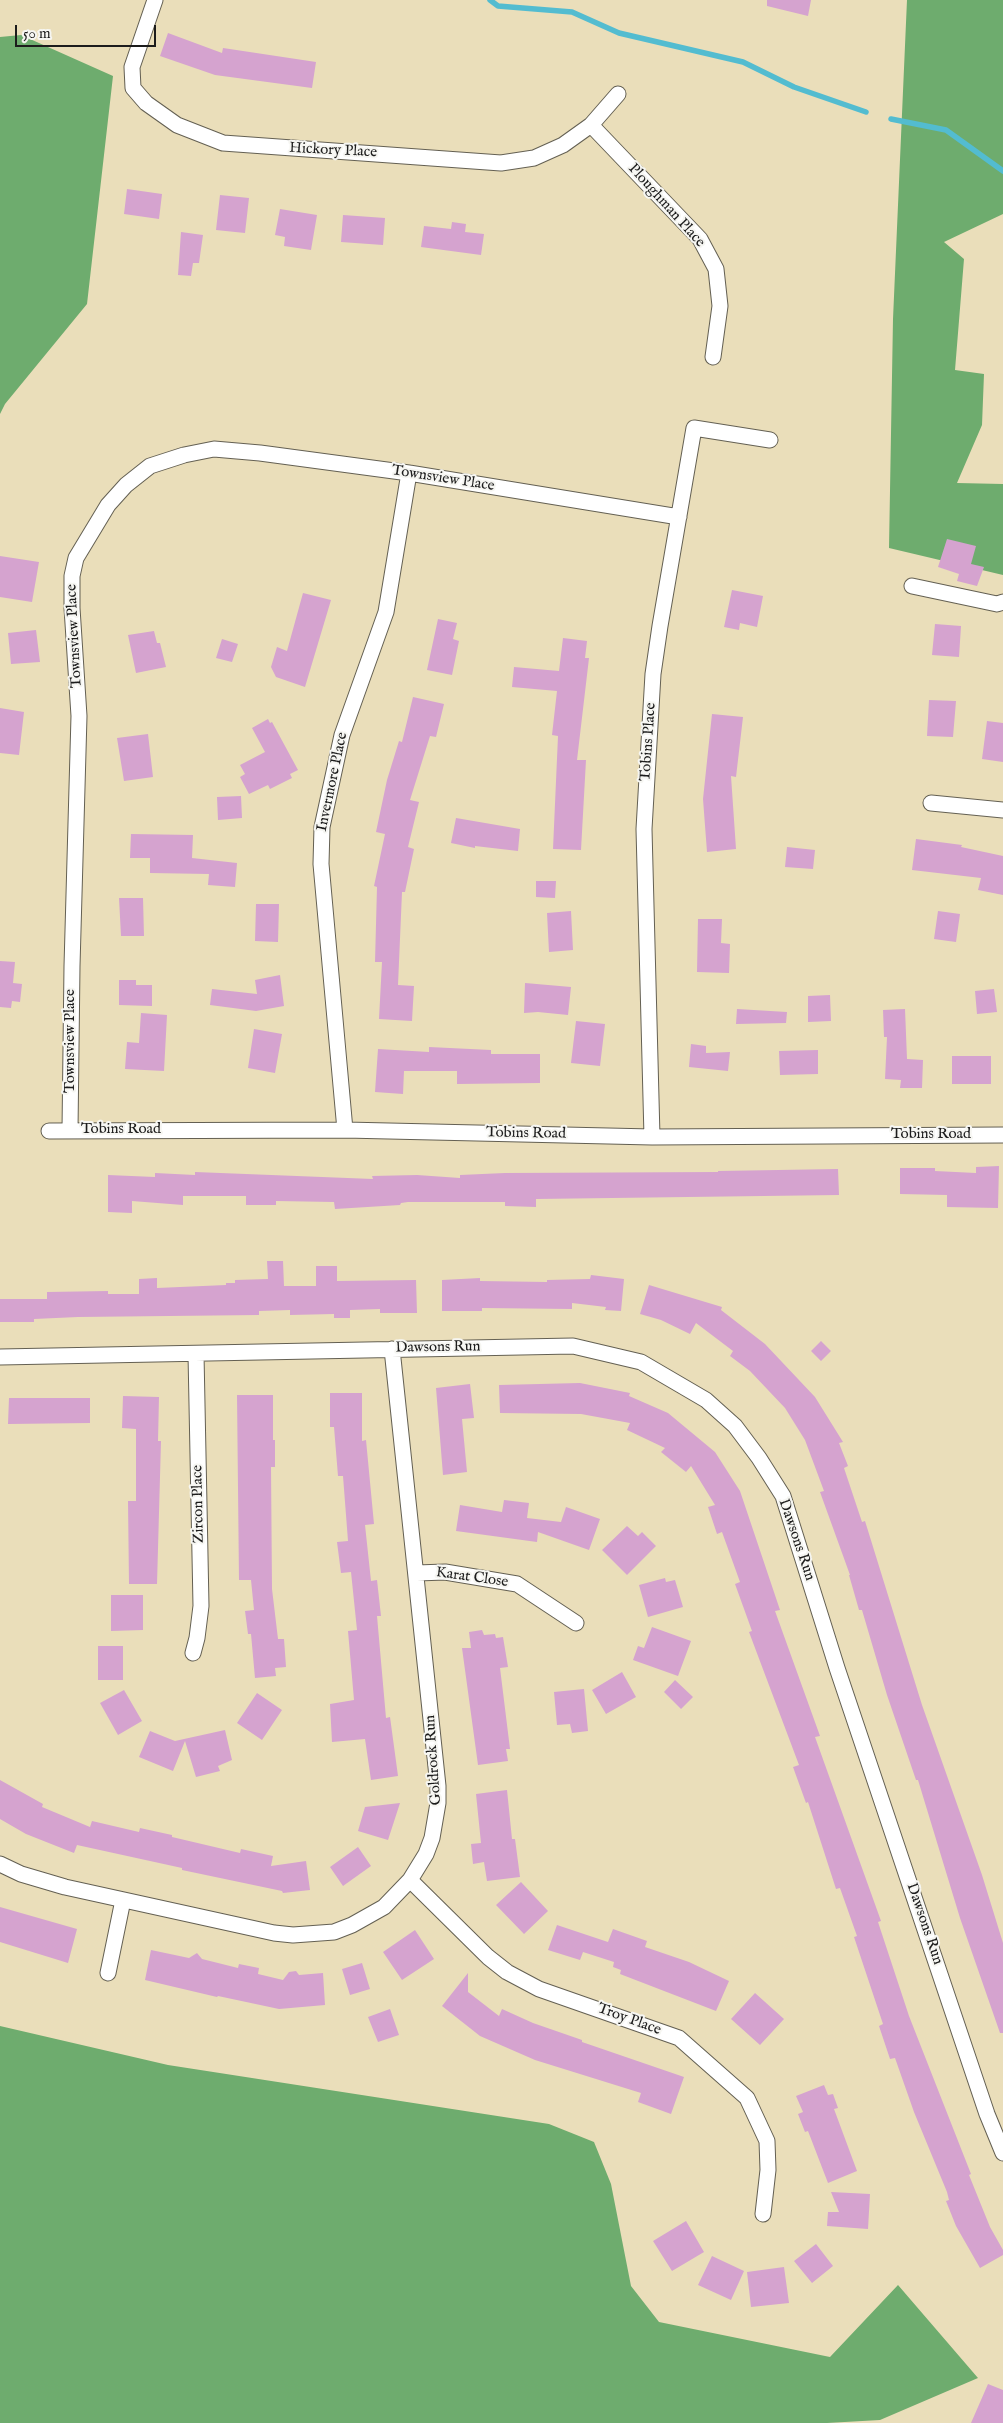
<!DOCTYPE html>
<html>
<head>
<meta charset="utf-8">
<style>
	body { margin:0 }
	#map { position:relative; width:1003px; height:2423px; overflow:hidden; background:#eadeba; font-family:"IM FELL English",serif }
	canvas { display:block }
	.scale { position:absolute; left:15px; top:25px; width:141px; height:22px; box-sizing:border-box; border:2px solid #1c1c1c; border-top:0; padding-left:6px; font-size:15px; line-height:18px; white-space:nowrap; color:#1c1c1c; -webkit-text-stroke:4px #f6f6f2; paint-order:stroke }
</style>
</head>
<body>
<div id="map">
<canvas width="1003" height="2423"></canvas>
<div class="scale">50 m</div>
</div>
<script>
const c = document.querySelector('canvas').getContext('2d');
c.lineJoin = 'round';
function fillPath(path, color) { c.fillStyle = color; c.fill(path, 'evenodd'); }
const toPath = rows => new Path2D(rows.map(r => 'M' + r).join(''));
function stroke(path, color, width, dash) { c.strokeStyle = color; c.lineWidth = width; c.lineCap = dash ? 'butt' : 'round'; c.setLineDash(dash || []); c.stroke(path); }
function drawText(font, color, halo, rows, align = 'center') {
  c.font = font + ' "IM FELL English",serif'; c.lineWidth = 4; c.setLineDash([]); c.textBaseline = 'middle'; c.strokeStyle = halo; c.fillStyle = color; for (const [text, x, y, turn = 0] of rows) {
    c.save(); c.translate(x, y); c.rotate((+turn || 0) * Math.PI / 180); c.textAlign = isNaN(turn) ? turn : align; if (halo) c.strokeText(text, 0, 0); c.fillText(text, 0, 0); c.restore();
  }
}
const forest = toPath([
	[907,0,1003,0,1003,214,944,242,964,259,955,370,984,374,982,425,957,483,1003,484,1003,575,889,548,893,319],
	[21,35,113,76,87,304,5,404,0,414,0,37],
	[0,2026,168,2065,549,2124,594,2142,611,2184,631,2286,659,2322,830,2357,898,2285,978,2378,880,2420,827,2423,0,2423]
]);
const stream = toPath([
	[490,0,498,6,572,12,619,33,743,62,794,87,866,112],
	[891,119,946,130,1003,171]
]);
const building = toPath([
	[767,0,811,0,808,16,767,6],
	[168,33,222,53,223,48,316,62,312,88,215,75,160,56],
	[127,189,162,194,159,219,124,214],
	[220,195,249,198,245,233,216,230],
	[280,209,317,215,311,250,284,246,285,237,275,235],
	[343,215,385,218,383,245,341,242],
	[452,222,466,224,465,232,484,234,481,255,421,247,424,226,451,229],
	[181,232,203,235,199,263,193,263,191,276,178,275],
	[947,539,976,546,971,564,984,567,977,586,957,581,959,574,938,567],
	[0,556,39,562,32,602,0,597],
	[732,590,763,596,757,627,740,623,739,630,724,627],
	[303,593,331,600,305,687,276,677,271,667,277,647,287,651],
	[438,619,457,623,453,639,459,641,452,675,427,670],
	[935,624,961,626,959,657,932,655],
	[36,630,40,662,11,664,8,633],
	[154,631,157,643,160,643,166,667,136,673,128,635],
	[563,638,587,641,585,658,589,658,577,760,586,760,581,850,553,849,558,736,552,735,557,691,512,687,514,667,559,671],
	[222,639,238,644,232,662,216,658],
	[413,697,444,704,436,737,430,736,410,800,419,802,408,847,414,849,405,892,402,892,398,985,414,986,412,1021,379,1019,382,962,375,962,377,887,374,886,385,834,376,832,387,780,399,741,402,742],
	[929,700,956,701,953,737,927,736],
	[0,708,24,712,19,755,0,753],
	[712,714,743,717,736,777,731,776,736,849,707,852,703,799],
	[268,719,270,723,272,722,298,770,290,774,292,778,270,789,268,785,249,794,240,777,245,774,240,765,265,752,252,728],
	[987,721,1003,723,1003,762,982,759],
	[148,734,153,777,124,781,117,738],
	[241,796,242,818,218,820,217,797],
	[456,818,520,829,518,851,475,846,475,848,451,843],
	[131,834,193,835,192,858,237,863,235,887,208,885,209,874,150,873,150,858,130,858],
	[916,839,962,845,961,847,1003,856,1003,895,978,890,981,878,912,870],
	[787,847,815,850,813,869,785,867],
	[536,881,556,881,555,898,536,897],
	[119,898,143,898,144,936,121,936],
	[256,904,279,904,278,942,255,941],
	[571,911,573,950,549,952,547,913],
	[938,911,960,914,956,942,934,939],
	[698,919,722,919,721,943,730,944,729,973,697,972],
	[0,961,15,962,13,983,22,984,20,1002,12,1001,11,1008,0,1007],
	[280,975,284,1006,256,1011,210,1005,212,989,257,994,255,980],
	[119,980,136,980,136,985,152,985,152,1006,119,1005],
	[525,983,571,987,568,1015,538,1012,524,1013],
	[994,989,997,1012,977,1014,975,991],
	[830,995,831,1021,808,1022,808,996],
	[737,1009,787,1012,786,1023,736,1024],
	[905,1009,907,1059,923,1060,922,1088,900,1088,901,1080,885,1079,887,1037,884,1037,883,1010],
	[141,1013,167,1015,164,1071,125,1069,127,1042,139,1043],
	[576,1021,605,1024,600,1066,571,1063],
	[254,1029,282,1034,275,1073,248,1068],
	[691,1044,706,1046,706,1053,730,1052,728,1071,689,1067],
	[429,1047,491,1050,491,1054,540,1054,540,1083,457,1084,457,1071,404,1071,403,1094,375,1092,378,1049,429,1052],
	[818,1050,818,1074,780,1075,779,1051],
	[952,1056,991,1056,991,1084,952,1084],
	[999,1166,998,1208,947,1207,947,1195,900,1194,900,1168,935,1168,935,1171,976,1173,976,1167],
	[838,1169,839,1195,536,1199,536,1207,505,1206,505,1202,408,1202,401,1203,400,1205,335,1209,334,1202,276,1201,276,1205,246,1205,246,1196,183,1196,183,1205,132,1201,132,1213,108,1212,108,1175,155,1177,155,1173,195,1175,195,1172,373,1179,372,1176,417,1175,460,1178,460,1175,505,1173,718,1172,718,1171],
	[267,1261,283,1261,284,1286,316,1286,316,1266,337,1266,337,1281,416,1280,417,1313,380,1313,380,1309,350,1310,350,1318,334,1318,334,1314,290,1315,290,1310,259,1311,259,1315,78,1317,34,1319,34,1322,0,1322,0,1299,47,1299,47,1292,108,1291,108,1294,139,1294,139,1279,157,1278,157,1288,226,1285,226,1283,235,1283,235,1280,268,1279],
	[591,1275,624,1279,621,1311,605,1310,606,1307,572,1303,572,1309,482,1308,482,1311,442,1311,442,1280,480,1278,480,1281,547,1282,547,1280,590,1279],
	[649,1285,722,1307,721,1310,765,1344,815,1397,843,1442,839,1443,848,1466,844,1468,862,1522,865,1521,922,1705,982,1875,1003,1943,1003,2033,1000,2033,960,1918,918,1780,916,1780,887,1695,862,1610,859,1610,849,1575,850,1575,820,1492,824,1491,805,1440,785,1408,750,1371,730,1356,733,1351,696,1323,690,1334,661,1320,640,1314],
	[821,1341,831,1351,821,1361,811,1351],
	[580,1383,630,1393,629,1396,668,1413,715,1452,740,1491,780,1610,775,1611,820,1736,815,1737,881,1921,878,1922,909,2016,971,2174,969,2175,990,2227,1003,2250,1003,2255,980,2268,956,2226,946,2201,949,2200,947,2192,914,2112,895,2058,890,2059,879,2026,883,2024,854,1937,857,1936,840,1888,836,1889,808,1802,806,1803,793,1767,799,1765,749,1632,752,1631,735,1584,740,1582,722,1532,717,1534,708,1507,715,1505,691,1466,686,1472,661,1452,665,1448,627,1430,630,1423,581,1414,500,1413,499,1385],
	[470,1384,474,1418,462,1419,467,1472,443,1475,436,1388],
	[330,1393,362,1393,362,1441,366,1440,374,1524,365,1525,371,1581,377,1580,381,1616,377,1616,386,1718,390,1717,398,1776,371,1780,365,1739,332,1742,330,1704,354,1700,348,1631,357,1630,351,1572,341,1573,337,1542,348,1541,343,1476,338,1476,334,1427,330,1427],
	[237,1395,273,1395,273,1440,275,1440,275,1467,271,1467,272,1589,278,1639,284,1639,286,1667,275,1668,276,1676,255,1678,251,1634,248,1634,245,1611,254,1610,251,1580,239,1580],
	[123,1396,159,1397,158,1441,161,1441,157,1584,129,1584,128,1501,136,1501,136,1429,122,1428],
	[9,1398,90,1398,90,1423,8,1424],
	[504,1500,529,1503,527,1518,561,1522,566,1507,600,1519,589,1550,538,1532,537,1542,456,1531,460,1505,502,1512],
	[627,1526,638,1536,642,1532,656,1546,627,1575,602,1550],
	[665,1578,666,1582,675,1580,683,1607,648,1617,639,1585],
	[111,1595,143,1595,143,1630,111,1631],
	[652,1627,691,1641,678,1676,633,1660,638,1646,644,1648],
	[482,1630,484,1635,495,1634,496,1638,503,1637,508,1667,500,1668,510,1749,506,1749,508,1761,478,1765,462,1648,471,1648,469,1632],
	[98,1646,123,1646,123,1680,98,1680],
	[622,1672,636,1697,606,1714,592,1690],
	[675,1680,693,1697,681,1709,664,1692],
	[584,1689,588,1731,572,1733,570,1724,557,1725,554,1692],
	[124,1690,142,1721,118,1735,100,1703],
	[257,1693,282,1710,262,1740,237,1723],
	[225,1730,232,1760,218,1766,220,1771,196,1777,185,1741,173,1771,139,1757,150,1731,175,1741],
	[0,1780,43,1804,42,1807,90,1827,92,1821,139,1832,140,1828,172,1835,172,1837,240,1853,241,1849,273,1856,271,1866,306,1861,310,1890,283,1893,282,1891,182,1870,182,1868,77,1845,74,1853,26,1834,0,1819],
	[507,1790,512,1839,515,1839,520,1877,487,1881,484,1862,473,1864,471,1844,481,1843,476,1794],
	[400,1803,388,1840,358,1831,365,1807],
	[358,1847,371,1866,343,1886,330,1867],
	[521,1882,548,1911,524,1934,496,1905],
	[0,1907,77,1929,68,1963,0,1942],
	[557,1925,608,1942,613,1929,647,1941,645,1947,689,1962,729,1981,716,2011,620,1974,621,1970,613,1967,614,1962,583,1952,580,1960,548,1950],
	[415,1930,434,1959,402,1980,383,1952],
	[151,1950,189,1958,197,1953,202,1959,238,1968,239,1964,259,1968,258,1974,283,1980,289,1972,296,1971,299,1975,323,1973,325,2005,279,2009,218,1996,217,1997,145,1980],
	[362,1963,370,1989,350,1995,342,1969],
	[468,1973,468,1992,499,2016,502,2009,533,2023,582,2040,582,2042,684,2077,671,2114,638,2102,641,2093,535,2060,480,2036,442,2006],
	[755,1993,784,2019,760,2045,731,2019],
	[390,2009,399,2035,378,2042,368,2017],
	[824,2085,828,2095,833,2094,838,2108,834,2109,857,2171,828,2183,808,2131,805,2132,798,2114,803,2112,796,2096],
	[831,2192,870,2194,868,2229,827,2226,828,2212,839,2212],
	[686,2221,704,2252,672,2271,653,2241],
	[816,2244,833,2266,812,2283,794,2261],
	[712,2256,744,2271,731,2300,698,2285],
	[784,2267,789,2303,751,2307,747,2272],
	[988,2384,1003,2390,1003,2423,971,2423]
]);
const street = toPath([
	[155,0,132,67,133,88,146,103,177,125,223,143,501,163,534,158,563,145,591,125,618,94],
	[591,125,700,239,716,269,720,306,713,357],
	[912,586,997,604,1003,602],
	[931,803,1003,810],
	[70,1130,72,966,79,716,72,608,72,576,76,558,108,505,126,485,150,466,184,455,214,449,260,453,409,473,679,517],
	[345,1130,321,864,322,827,342,735,386,612,409,473],
	[49,1131,345,1130,652,1137,1003,1135],
	[652,1137,644,829,653,674,660,626,694,428,770,440],
	[0,1357,573,1346,641,1362,706,1400,735,1426,759,1458,783,1496,837,1668,987,2114,1003,2153],
	[417,1573,445,1572,517,1584,576,1623],
	[193,1653,197,1638,201,1606,196,1354],
	[0,1864,21,1874,65,1887,274,1933,293,1935,334,1932,352,1925,384,1907,410,1880,426,1854,432,1838,438,1803,438,1786,392,1349],
	[410,1880,488,1957,507,1972,539,1989,679,2038,747,2098,767,2141,768,2170,763,2214],
	[108,1973,123,1900]
]);
const streetNames = [
	["Hickory Place",333,151,3],
	["Ploughman Place",666,206,48],
	["Townsview Place",443,479,9],
	["Townsview Place",75,636,-93],
	["Tobins Place",649,742,-86],
	["Invermore Place",333,782,-78],
	["Townsview Place",71,1041,-90],
	["Tobins Road",121,1130],
	["Tobins Road",526,1134,1],
	["Tobins Road",931,1135],
	["Dawsons Run",438,1348,-1],
	["Zircon Place",199,1504,-91],
	["Dawsons Run",796,1540,71],
	["Karat Close",472,1578,8],
	["Goldrock Run",434,1760,-94],
	["Dawsons Run",924,1924,71],
	["Troy Place",629,2020,20]
];
fillPath(forest, '#6eac6e');
stroke(stream, '#53bcd0', 5.5);
fillPath(building, '#d5a3cf');
stroke(street, '#646053', 17);
stroke(street, '#fff', 15);
drawText('15px', '#1c1c1c', '#f6f6f2', streetNames);
</script>
</body>
</html>
